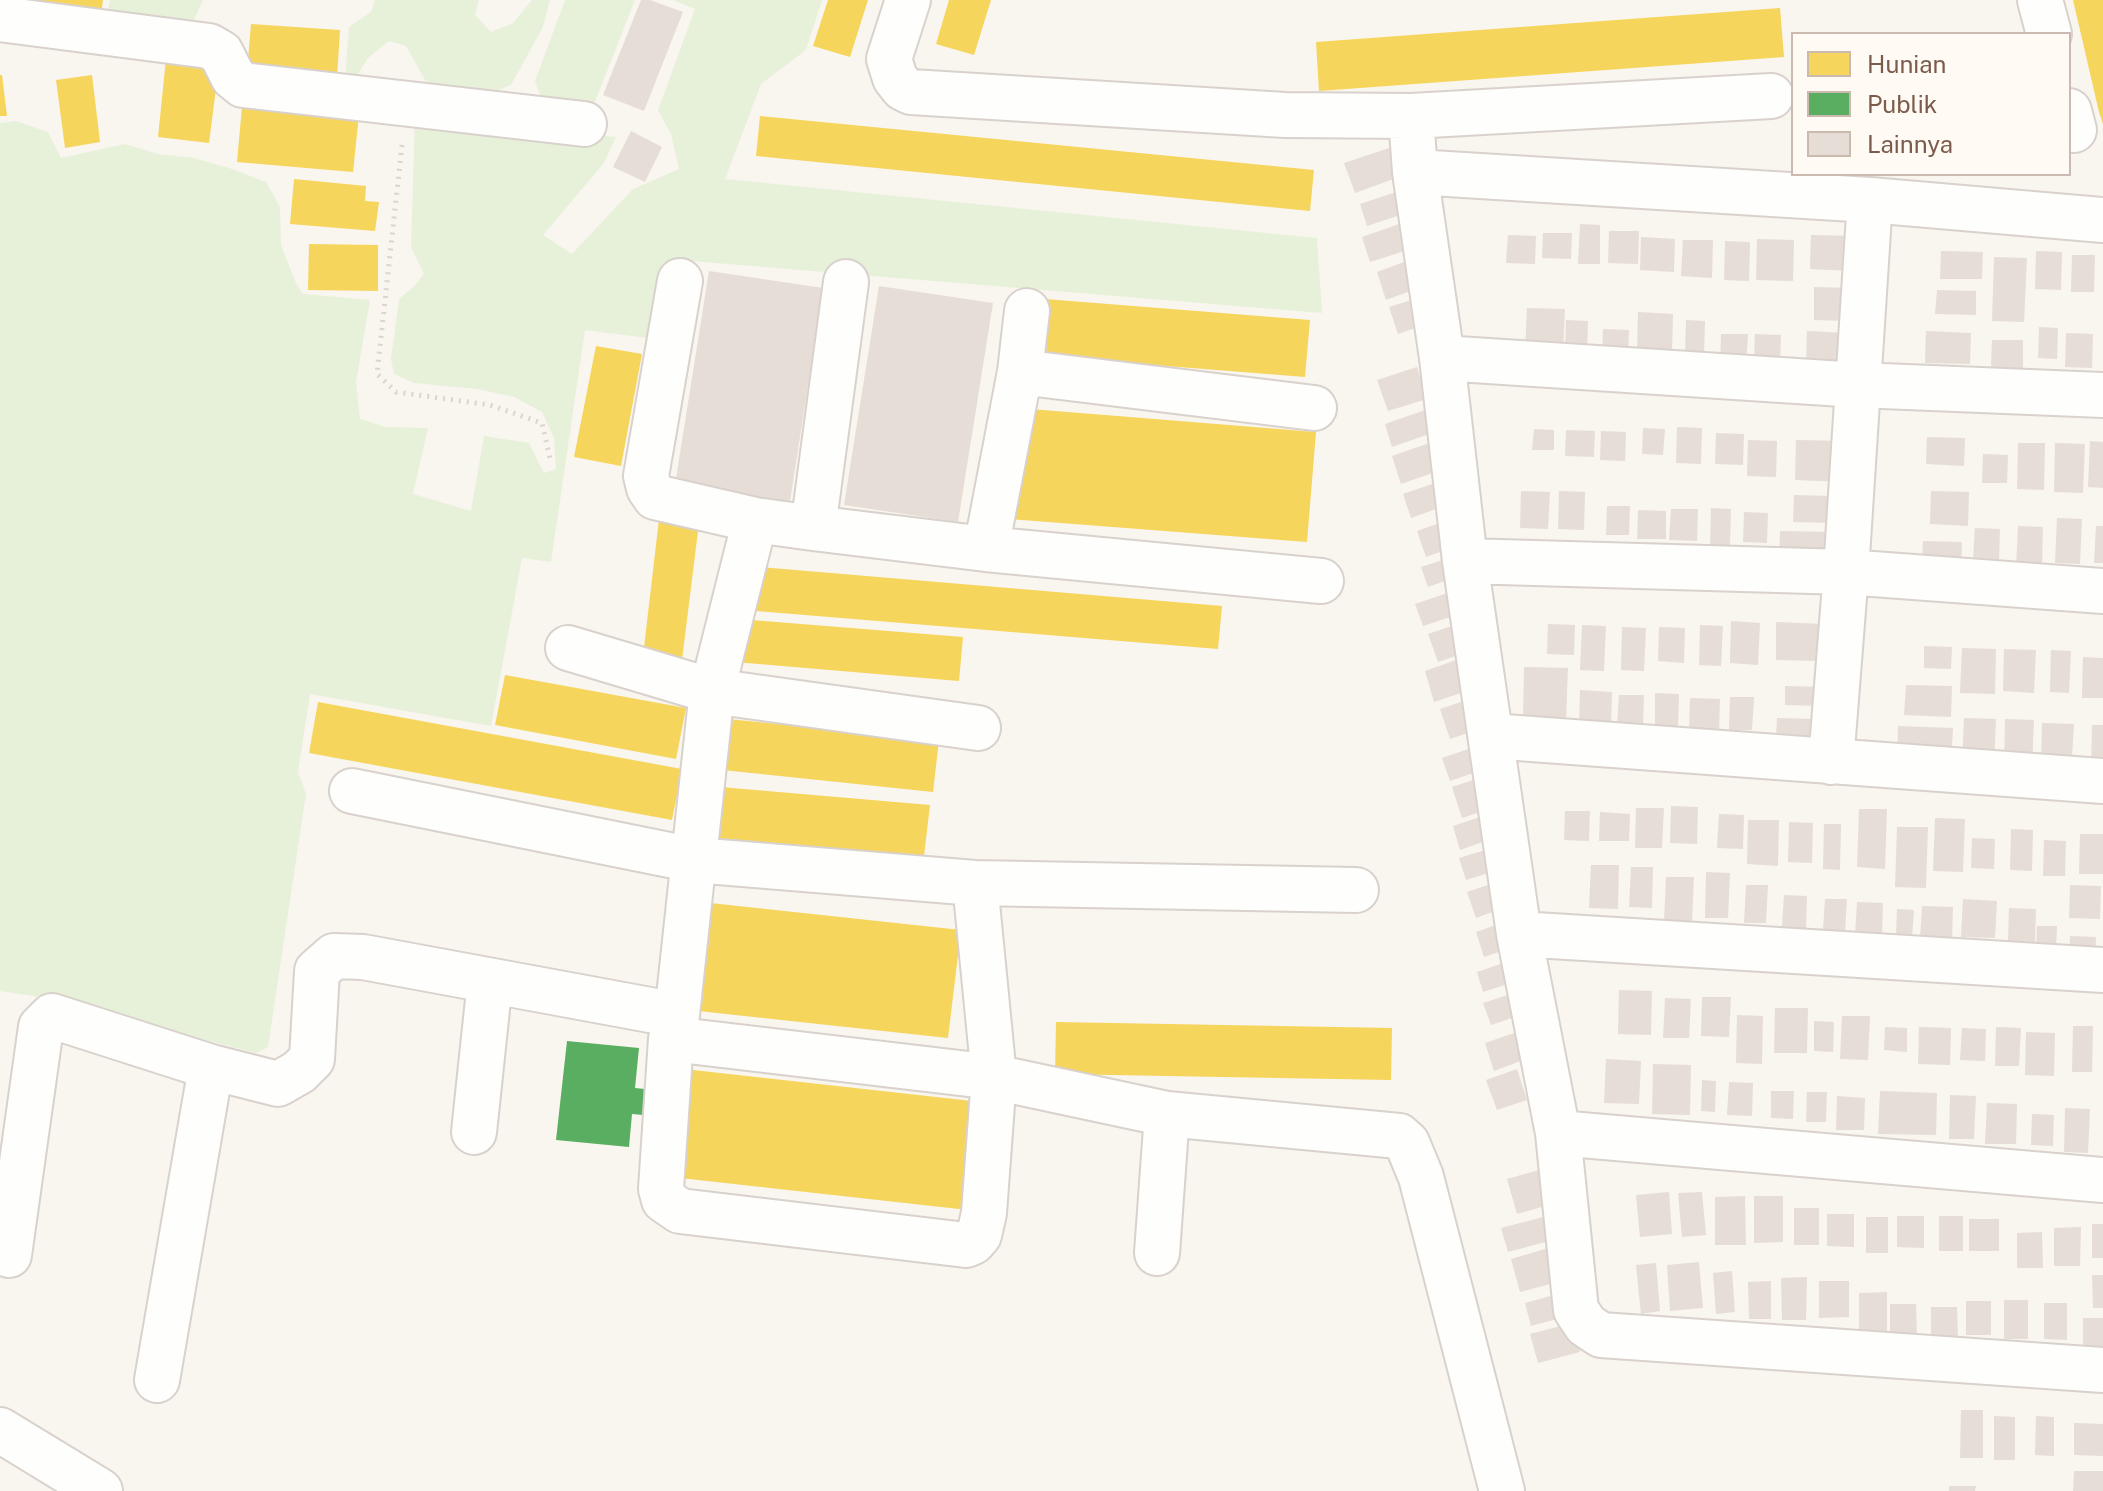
<!DOCTYPE html>
<html>
<head>
<meta charset="utf-8">
<style>
	body { margin:0 }
	#map { position:relative; width:2103px; height:1491px; overflow:hidden; background:#f9f5ef; font-family:"Public Sans",sans-serif }
	canvas { display:block }
	.legend { position:absolute; left:1791px; top:32px; width:280px; height:144px; box-sizing:border-box; background:#fffaf3; border:2px solid #cabab0; margin:0; padding:10px 14px; list-style:none; font-size:24px; color:#7b5b4b }
	.legend li { display:flex; align-items:center; gap:16px; height:40px }
	.legend b { width:40px; border:2px solid #cabab0 }
</style>
</head>
<body>
<div id="map">
<canvas width="2103" height="1491"></canvas>
<ul class="legend">
<li><b style="height:22px;background:#f6d55c"></b>Hunian</li>
<li><b style="height:22px;background:#5aae61"></b>Publik</li>
<li><b style="height:22px;background:#e6ddd6"></b>Lainnya</li>
</ul>
</div>
<script>
const c = document.querySelector('canvas').getContext('2d');
c.lineJoin = 'round';
function fillPath(path, color) { c.fillStyle = color; c.fill(path, 'evenodd'); }
const toPath = rows => new Path2D(rows.map(r => 'M' + r).join(''));
function stroke(path, color, width, dash) { c.strokeStyle = color; c.lineWidth = width; c.lineCap = dash ? 'butt' : 'round'; c.setLineDash(dash || []); c.stroke(path); }
const green = toPath([
	[110,0,203,0,194,20,163,33,107,17],
	[375,0,479,0,475,15,491,32,513,23,532,0,550,0,543,27,511,85,477,99,447,92,425,80,406,46,389,41,368,58,353,82,345,80,349,27,371,12],
	[565,0,635,0,594,104,570,106,541,97,535,81],
	[673,0,822,0,806,50,761,84,725,179,1317,238,1322,313,679,260,655,339,585,330,551,562,522,558,491,726,310,694,298,772,306,794,268,1047,256,1053,33,996,0,991,0,123,16,121,48,132,61,158,125,144,158,154,194,158,232,169,266,182,280,207,281,245,296,283,303,294,370,300,356,382,360,419,386,427,428,428,413,494,471,511,484,436,529,443,544,473,556,469,554,438,542,412,514,397,477,389,414,383,394,374,391,359,399,299,415,285,424,274,411,247,415,116,616,137,604,163,543,235,572,254,633,189,679,169,671,134,658,110,695,9]
]);
const homes = toPath([
	[7,0,103,0,100,22],
	[828,0,868,0,850,57,813,46],
	[949,0,991,0,974,55,936,44],
	[2073,0,2103,0,2103,124,2099,112],
	[1780,8,1784,57,1319,91,1316,42],
	[251,24,340,30,337,78,247,72],
	[166,59,219,65,209,143,158,137],
	[0,75,2,75,7,116,0,116],
	[92,75,100,142,65,148,56,80],
	[243,96,360,105,353,172,237,162],
	[760,116,1314,170,1310,211,756,156],
	[294,179,366,186,365,201,379,202,375,231,290,224],
	[309,244,378,245,378,291,308,290],
	[1045,299,1310,320,1305,377,1040,356],
	[596,346,642,354,621,466,574,457],
	[1018,408,1316,432,1307,542,1009,519],
	[659,519,699,523,682,660,643,656],
	[748,566,1222,606,1218,649,744,610],
	[739,619,963,637,959,681,735,662],
	[505,675,686,708,676,759,495,725],
	[318,702,682,769,672,820,309,753],
	[718,718,939,740,933,792,713,769],
	[709,786,930,805,924,856,704,837],
	[701,902,961,930,948,1038,689,1010],
	[1056,1022,1392,1028,1391,1080,1055,1074],
	[684,1069,981,1102,968,1210,671,1177]
]);
const public = toPath([
	[567,1041,639,1048,635,1088,645,1089,643,1115,632,1114,629,1147,556,1140]
]);
const building = toPath([
	[641,0,650,0,683,12,644,111,603,95],
	[631,131,662,147,645,182,613,167],
	[1389,148,1399,177,1355,193,1344,163],
	[1399,191,1406,213,1367,226,1360,204],
	[1402,223,1411,249,1370,262,1362,237],
	[1580,224,1600,225,1600,264,1578,264],
	[1609,231,1639,231,1638,264,1608,263],
	[1543,233,1572,233,1571,259,1542,258],
	[1508,235,1536,236,1535,264,1506,263],
	[1811,235,1855,236,1854,271,1810,269],
	[1641,237,1675,239,1674,272,1640,270],
	[1757,239,1794,240,1793,281,1756,280],
	[1683,240,1713,240,1712,278,1681,276],
	[1725,241,1750,242,1749,281,1724,280],
	[1941,251,1983,252,1982,279,1940,279],
	[2036,251,2062,252,2061,290,2035,289],
	[2072,255,2095,255,2094,292,2071,292],
	[1994,257,2027,258,2024,322,1992,321],
	[1404,262,1413,290,1386,300,1377,272],
	[709,271,823,288,789,508,674,491],
	[879,286,993,303,958,522,844,505],
	[1814,287,1851,288,1850,321,1814,320],
	[1937,290,1976,291,1976,315,1935,314],
	[1415,299,1424,325,1398,334,1389,307],
	[1527,308,1565,309,1563,352,1525,351],
	[1638,312,1673,314,1672,352,1637,351],
	[1566,320,1588,321,1587,354,1565,353],
	[1686,320,1705,321,1704,354,1685,354],
	[2039,327,2058,328,2057,359,2038,358],
	[1603,329,1629,330,1628,360,1602,359],
	[1807,331,1848,333,1847,365,1806,364],
	[1926,331,1971,333,1970,364,1925,363],
	[2066,333,2093,334,2092,368,2065,367],
	[1721,334,1748,334,1746,368,1720,367],
	[1755,334,1781,335,1780,361,1754,361],
	[1992,340,2023,340,2023,369,1991,368],
	[1417,367,1427,399,1388,411,1377,380],
	[1428,409,1435,432,1392,447,1385,424],
	[1677,427,1702,428,1701,464,1676,463],
	[1643,428,1665,429,1663,455,1642,454],
	[1534,429,1554,430,1554,450,1532,450],
	[1566,430,1595,431,1594,457,1565,456],
	[1601,431,1626,432,1625,461,1600,460],
	[1716,433,1744,434,1743,465,1715,464],
	[1927,437,1965,438,1964,466,1926,464],
	[1748,440,1777,441,1776,477,1747,476],
	[1796,440,1845,441,1844,482,1795,480],
	[1435,441,1444,469,1401,484,1392,456],
	[2090,441,2103,442,2103,488,2088,487],
	[2018,443,2045,443,2044,490,2017,489],
	[2055,443,2085,444,2083,493,2054,492],
	[1983,454,2008,455,2007,483,1982,483],
	[1438,482,1447,505,1411,518,1403,494],
	[1521,491,1550,492,1548,529,1520,528],
	[1559,491,1585,492,1584,530,1558,529],
	[1931,491,1969,492,1968,526,1930,524],
	[1794,495,1832,496,1831,523,1793,522],
	[1607,506,1630,506,1629,535,1606,535],
	[1711,508,1731,509,1730,548,1710,547],
	[1671,509,1698,509,1697,541,1669,540],
	[1638,510,1666,511,1666,539,1637,539],
	[1744,512,1768,513,1767,543,1743,542],
	[2057,518,2082,519,2080,564,2055,563],
	[1448,520,1457,546,1426,557,1417,531],
	[2018,526,2043,527,2042,567,2016,567],
	[2096,526,2103,526,2103,563,2094,563],
	[1975,528,2000,529,1999,561,1973,560],
	[1780,531,1829,532,1828,565,1779,563],
	[1923,541,1962,542,1961,568,1922,566],
	[1452,557,1459,576,1428,587,1421,567],
	[1456,590,1463,613,1423,626,1415,604],
	[1731,621,1760,623,1758,665,1730,663],
	[1776,622,1825,624,1823,661,1776,660],
	[1458,624,1467,652,1438,662,1428,634],
	[1548,624,1575,625,1574,655,1547,654],
	[1582,625,1606,626,1604,671,1580,670],
	[1700,625,1723,626,1721,666,1699,665],
	[1622,627,1646,628,1644,671,1621,670],
	[1659,627,1685,628,1684,663,1658,661],
	[1924,646,1952,647,1951,669,1924,668],
	[1962,648,1996,649,1995,694,1960,693],
	[2004,649,2036,650,2034,693,2003,691],
	[2051,650,2071,651,2069,693,2050,692],
	[2083,657,2103,658,2103,698,2082,698],
	[1459,659,1470,690,1434,702,1425,671],
	[1524,667,1568,668,1566,721,1523,719],
	[1906,685,1952,686,1951,717,1904,715],
	[1785,686,1822,687,1821,706,1785,705],
	[1580,690,1612,692,1611,729,1579,728],
	[1655,693,1679,694,1678,729,1655,728],
	[1619,695,1644,695,1643,727,1617,727],
	[1730,697,1754,697,1752,730,1729,730],
	[1473,698,1483,728,1450,739,1440,709],
	[1690,698,1720,699,1719,732,1689,731],
	[1777,718,1817,719,1817,739,1776,738],
	[1964,718,1996,719,1994,765,1962,764],
	[2005,719,2034,720,2032,768,2004,767],
	[2042,723,2074,724,2071,772,2041,771],
	[2092,725,2103,725,2103,772,2091,771],
	[1898,726,1953,728,1951,763,1897,762],
	[1477,746,1485,769,1450,781,1442,758],
	[1482,777,1492,808,1462,818,1452,787],
	[1671,806,1698,807,1697,844,1670,843],
	[1636,808,1664,808,1662,848,1635,848],
	[1859,809,1887,809,1885,869,1857,867],
	[1565,811,1590,811,1589,841,1564,840],
	[1600,812,1630,814,1629,841,1599,841],
	[1719,814,1744,815,1743,849,1717,848],
	[1486,815,1494,838,1460,850,1453,826],
	[1935,818,1965,819,1963,872,1933,871],
	[1748,820,1779,820,1778,866,1747,864],
	[1789,822,1813,823,1812,863,1788,862],
	[1824,824,1841,824,1840,870,1823,869],
	[1897,827,1928,827,1926,888,1895,887],
	[2011,829,2033,830,2032,871,2010,870],
	[2080,834,2103,834,2103,874,2079,874],
	[1972,838,1995,839,1994,869,1971,868],
	[2044,840,2066,841,2065,876,2043,876],
	[1485,850,1492,872,1466,880,1459,858],
	[1591,865,1619,865,1618,909,1589,908],
	[1631,867,1653,867,1652,908,1629,907],
	[1706,872,1730,873,1728,918,1705,918],
	[1666,877,1694,877,1692,922,1664,921],
	[1494,883,1503,908,1476,918,1467,892],
	[1746,885,1768,885,1766,923,1744,923],
	[2070,885,2101,886,2100,919,2069,918],
	[1784,895,1807,896,1806,929,1782,928],
	[1825,899,1847,899,1845,932,1823,931],
	[1963,899,1997,901,1995,938,1961,937],
	[1857,902,1883,903,1882,936,1855,935],
	[1922,906,1953,907,1952,940,1920,939],
	[2009,908,2036,909,2035,942,2008,941],
	[1897,909,1914,910,1912,938,1896,937],
	[1502,923,1511,948,1484,957,1476,932],
	[2037,926,2057,926,2056,949,2036,949],
	[2070,936,2096,937,2095,964,2069,963],
	[1506,962,1514,982,1483,992,1477,972],
	[1619,990,1652,991,1651,1035,1618,1034],
	[1517,992,1524,1014,1491,1025,1483,1003],
	[1702,997,1731,997,1729,1037,1701,1036],
	[1665,998,1691,999,1689,1038,1663,1038],
	[1775,1008,1808,1008,1807,1053,1774,1053],
	[1737,1015,1763,1016,1762,1064,1736,1063],
	[1842,1016,1870,1016,1868,1060,1840,1059],
	[1814,1021,1834,1022,1833,1052,1814,1051],
	[2073,1026,2093,1026,2092,1072,2072,1072],
	[1885,1027,1907,1028,1907,1052,1884,1050],
	[1919,1027,1951,1028,1950,1065,1918,1064],
	[1996,1027,2021,1028,2019,1066,1995,1066],
	[1962,1028,1986,1029,1985,1061,1960,1060],
	[2026,1032,2055,1033,2054,1076,2025,1075],
	[1514,1033,1523,1060,1494,1071,1485,1043],
	[1606,1059,1641,1061,1639,1104,1604,1103],
	[1653,1064,1691,1065,1690,1115,1652,1114],
	[1517,1069,1527,1100,1497,1110,1486,1080],
	[1702,1080,1716,1081,1715,1112,1701,1111],
	[1729,1082,1753,1083,1752,1116,1727,1115],
	[1771,1091,1794,1091,1793,1119,1771,1118],
	[1880,1091,1937,1093,1936,1135,1878,1134],
	[1807,1092,1827,1092,1826,1122,1806,1122],
	[1950,1095,1976,1096,1974,1139,1949,1139],
	[1837,1096,1865,1098,1864,1130,1836,1130],
	[1987,1103,2017,1104,2016,1144,1985,1144],
	[2065,1108,2090,1109,2088,1153,2064,1152],
	[2032,1114,2054,1115,2053,1146,2031,1145],
	[1546,1168,1556,1203,1517,1214,1507,1179],
	[1669,1192,1672,1234,1640,1237,1636,1195],
	[1702,1192,1706,1235,1682,1237,1678,1193],
	[1745,1196,1746,1245,1715,1245,1715,1197],
	[1754,1196,1783,1196,1783,1242,1754,1243],
	[1794,1208,1819,1208,1819,1245,1794,1245],
	[1827,1214,1854,1214,1854,1247,1827,1246],
	[1551,1215,1557,1239,1508,1252,1501,1228],
	[1897,1216,1924,1216,1924,1248,1897,1247],
	[1939,1216,1963,1216,1963,1251,1939,1251],
	[1866,1217,1888,1217,1888,1253,1866,1253],
	[1969,1219,1999,1219,1999,1251,1969,1251],
	[2092,1224,2103,1224,2103,1258,2092,1258],
	[2081,1227,2080,1266,2054,1266,2054,1228],
	[2042,1232,2043,1268,2017,1268,2017,1233],
	[1552,1247,1562,1281,1520,1292,1511,1259],
	[1699,1262,1703,1308,1670,1311,1667,1265],
	[1656,1263,1660,1311,1641,1314,1636,1265],
	[1732,1271,1735,1312,1716,1314,1713,1273],
	[2092,1275,2103,1275,2103,1308,2093,1308],
	[1807,1277,1806,1320,1782,1320,1781,1278],
	[1771,1281,1771,1319,1749,1319,1748,1282],
	[1819,1281,1849,1281,1849,1317,1819,1318],
	[1887,1292,1887,1331,1859,1332,1859,1293],
	[1554,1295,1561,1318,1531,1326,1525,1303],
	[2004,1300,2028,1300,2028,1339,2004,1339],
	[1966,1301,1991,1301,1991,1335,1966,1335],
	[2044,1303,2067,1303,2067,1340,2044,1339],
	[1890,1304,1916,1304,1917,1338,1890,1338],
	[1931,1307,1957,1307,1958,1337,1931,1337],
	[2083,1318,2103,1318,2103,1347,2083,1348],
	[1572,1323,1580,1352,1538,1363,1530,1334],
	[1961,1410,1983,1410,1983,1458,1960,1458],
	[1994,1416,2015,1417,2015,1460,1994,1460],
	[2036,1416,2054,1417,2054,1456,2035,1455],
	[2074,1423,2103,1424,2103,1456,2074,1455],
	[2074,1471,2103,1471,2103,1491,2073,1491],
	[1949,1486,1976,1486,1975,1491,1949,1491]
]);
const path = toPath([
	[402,145,377,374,396,392,490,405,542,423,551,463]
]);
const minor = toPath([
	[908,0,889,59,895,78,903,88,911,92,1285,115,1411,116,1771,96],
	[2040,0,2049,34],
	[0,19,209,46,221,53,233,77,243,85,584,124],
	[2069,111,2074,130],
	[1411,116,1415,172,1442,358,1465,561,1519,934,1558,1133,1576,1310,1586,1325,1601,1335,2103,1370],
	[1415,172,1870,200,2103,220],
	[680,281,646,476,649,488,655,497,755,520,813,528,986,549,1321,581],
	[1442,358,1858,385,2103,395],
	[1020,372,1314,408],
	[755,520,712,691,677,1015,671,1039,661,1189,664,1200,680,1211,966,1245,973,1242,979,1235,984,1213,994,1077,975,883],
	[813,528,846,282],
	[986,549,1020,372,1027,311],
	[1465,561,1846,572,2103,591],
	[568,648,712,691,978,728],
	[1491,736,2103,781],
	[1831,762,1846,572,1870,200],
	[352,791,694,860,975,883,1356,890],
	[1519,934,2103,970],
	[671,1039,994,1077,1167,1114,1399,1136,1407,1143,1421,1177,1502,1491],
	[474,1132,490,981],
	[1558,1133,2103,1180],
	[1157,1253,1167,1114],
	[9,1255,41,1027,52,1016,211,1067],
	[157,1380,211,1067,278,1084,299,1072,312,1059,317,971,334,956,363,957,677,1015],
	[0,1430,100,1491]
]);
fillPath(green, '#e7f1da');
fillPath(homes, '#f6d55c');
fillPath(public, '#5aae61');
fillPath(building, '#e6ddd6');
stroke(minor, '#d9d1cc', 48);
stroke(path, '#dcd4cf', 5, [2, 6]);
stroke(minor, '#fefefd', 44);
</script>
</body>
</html>
